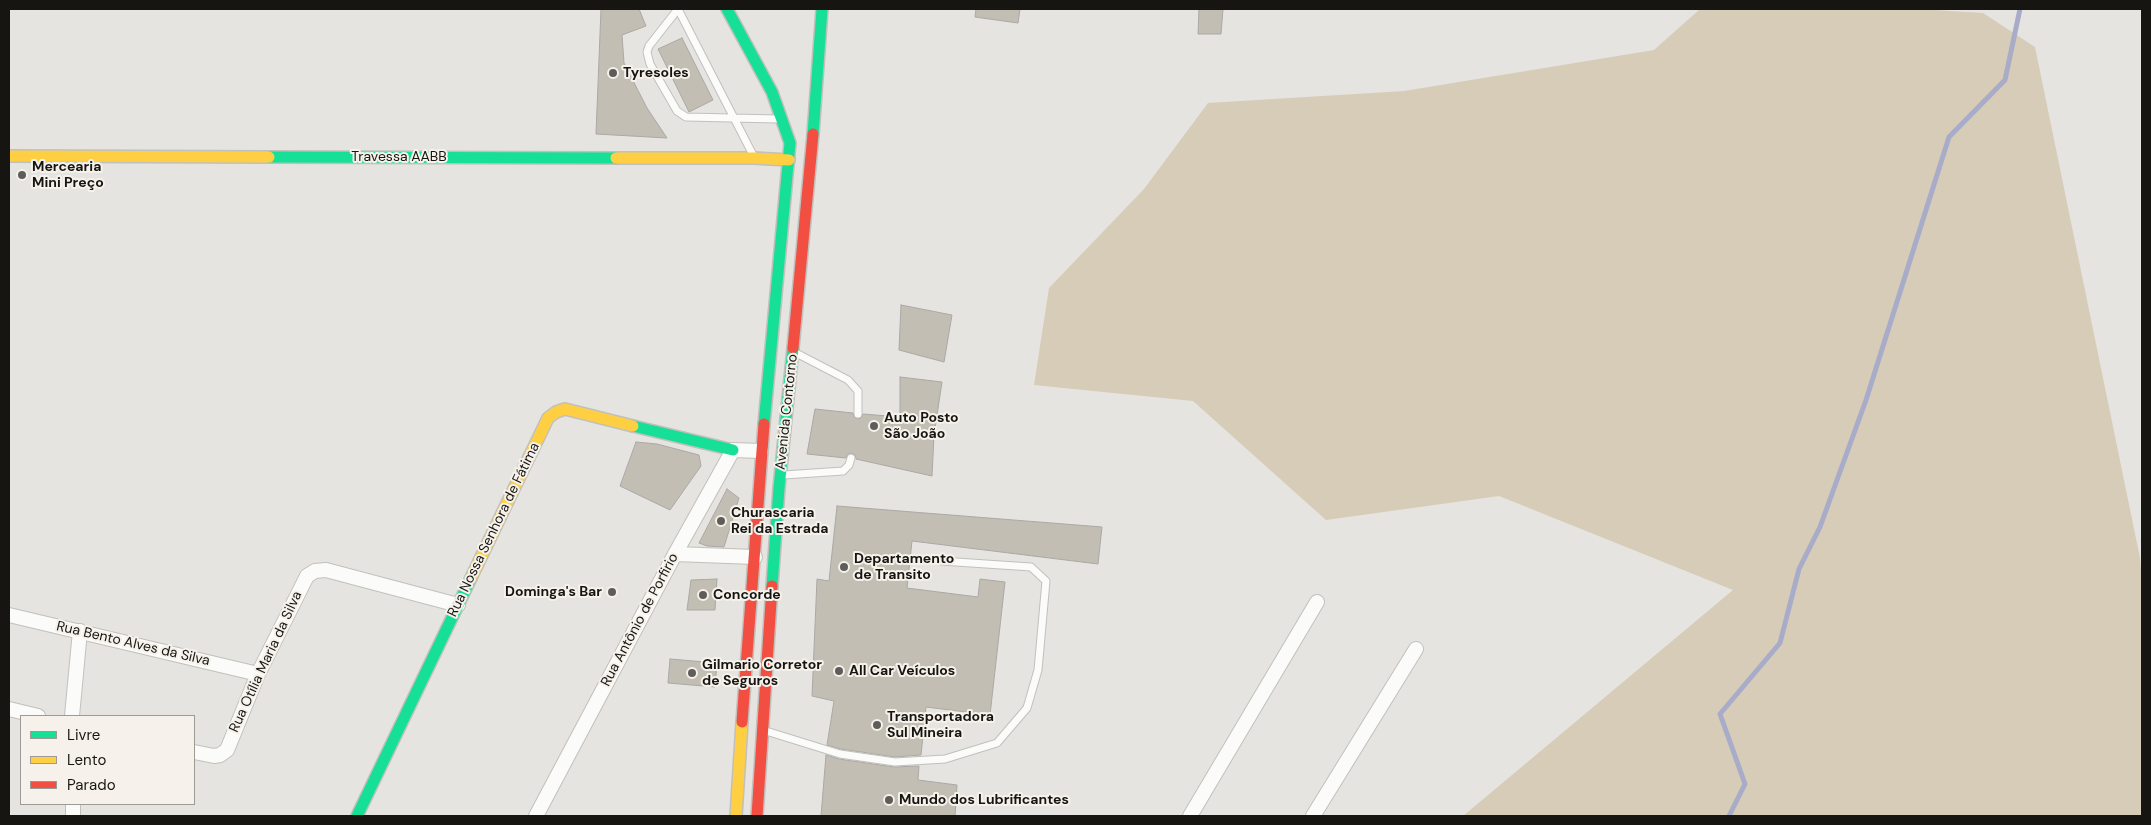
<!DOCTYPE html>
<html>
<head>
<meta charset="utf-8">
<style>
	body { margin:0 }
	#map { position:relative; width:2151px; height:825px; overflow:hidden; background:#e6e4e0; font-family:"DM Sans",sans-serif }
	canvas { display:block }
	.frame { position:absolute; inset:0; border:10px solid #161512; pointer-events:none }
	.legend { position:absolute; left:20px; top:715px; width:175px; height:90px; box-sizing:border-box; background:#f6f2eb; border:1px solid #9c9a94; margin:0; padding:6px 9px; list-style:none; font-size:15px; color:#161512 }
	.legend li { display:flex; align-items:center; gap:10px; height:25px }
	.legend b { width:25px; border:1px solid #9c9a94 }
</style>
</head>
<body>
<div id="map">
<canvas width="2151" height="825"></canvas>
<div class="frame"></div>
<ul class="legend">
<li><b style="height:6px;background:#16e098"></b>Livre</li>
<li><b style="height:6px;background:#ffcf43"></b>Lento</li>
<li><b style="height:6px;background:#f24e42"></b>Parado</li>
</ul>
</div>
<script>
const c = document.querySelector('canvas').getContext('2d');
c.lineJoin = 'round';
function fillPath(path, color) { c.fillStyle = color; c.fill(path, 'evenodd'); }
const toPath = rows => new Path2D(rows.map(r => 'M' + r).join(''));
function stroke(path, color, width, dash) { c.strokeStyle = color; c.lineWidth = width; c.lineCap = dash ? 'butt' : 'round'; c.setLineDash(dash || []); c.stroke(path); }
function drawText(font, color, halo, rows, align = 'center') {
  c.font = font + ' "DM Sans",sans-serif'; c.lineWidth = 4; c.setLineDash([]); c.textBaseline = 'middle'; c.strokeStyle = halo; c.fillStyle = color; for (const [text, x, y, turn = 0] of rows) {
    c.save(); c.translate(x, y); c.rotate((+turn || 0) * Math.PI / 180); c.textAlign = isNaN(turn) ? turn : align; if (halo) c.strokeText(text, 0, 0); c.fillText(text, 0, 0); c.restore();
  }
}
const green = toPath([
	[1700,9,1917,9,1983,13,2035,47,2140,558,2142,582,2142,816,1463,816,1733,590,1499,496,1326,520,1193,401,1034,385,1049,288,1144,189,1208,103,1404,91,1654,50]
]);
const stream = toPath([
	[1729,816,1745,784,1720,714,1780,643,1799,569,1820,527,1866,400,1949,137,2005,80,2020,9]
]);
const building = toPath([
	[601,9,639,9,646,26,622,35,624,63,647,108,667,138,596,134,601,9],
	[976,9,1020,9,1018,23,975,17,976,9],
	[1199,9,1223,9,1221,34,1198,34,1199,9],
	[682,38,713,100,689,112,658,49,682,38],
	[901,305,952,315,944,362,899,350,901,305],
	[900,377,942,382,934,435,932,476,856,459,855,455,852,453,848,454,846,458,807,454,815,409,853,413,854,417,858,419,861,418,863,414,900,417,900,377],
	[636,442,657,444,699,455,701,466,670,510,620,486,636,442],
	[727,489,739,498,724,547,707,546,699,543,727,489],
	[837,506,1102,527,1098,564,912,541,907,588,978,597,980,579,1005,582,990,715,926,707,921,755,895,757,841,749,827,745,834,701,812,696,817,579,829,581,837,506],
	[717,579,715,610,687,610,691,580,717,579],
	[670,659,717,663,715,687,668,683,670,659],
	[826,755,839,759,894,767,919,766,918,780,957,785,955,816,821,816,826,755]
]);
const lane = toPath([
	[678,9,649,46,647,52,650,64,677,111,686,117,778,119],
	[678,9,753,155],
	[796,353,848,380,858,391,858,414],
	[784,475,843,471,849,465,851,458],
	[766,731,840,754,895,762,945,759,997,743,1027,708,1038,670,1046,581,1031,567,941,561]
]);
const street = toPath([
	[675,554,755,557],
	[9,615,258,674],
	[9,709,38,716],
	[72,716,80,631],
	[194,752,214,756,220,755,227,750,258,674,307,576,315,571,326,570,458,605],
	[73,804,73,816],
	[536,816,675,554,733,450,761,451],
	[1190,816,1317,602],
	[1313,816,1416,649]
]);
const fast = toPath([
	[727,9,772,92,790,143,764,424],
	[813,134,822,9],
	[269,157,616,158],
	[633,426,733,450],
	[772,586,779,488,793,348],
	[357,816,471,578]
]);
const slow = toPath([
	[9,156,269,157],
	[616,158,754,158,789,160],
	[471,578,548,418,556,412,565,409,633,426],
	[736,816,742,722]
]);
const jam = toPath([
	[793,348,813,134],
	[742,722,764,424],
	[757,816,772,586]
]);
const markers = [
	[613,73,5,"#5f5d5a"],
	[22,175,5,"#5f5d5a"],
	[874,426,5,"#5f5d5a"],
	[721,521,5,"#5f5d5a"],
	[844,567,5,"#5f5d5a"],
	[612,592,5,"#5f5d5a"],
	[703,595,5,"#5f5d5a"],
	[839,671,5,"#5f5d5a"],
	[692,673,5,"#5f5d5a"],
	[877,725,5,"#5f5d5a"],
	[889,800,5,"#5f5d5a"]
];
const poiNames = [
	["Tyresoles",623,73],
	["Mercearia",32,167],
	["Mini Preço",32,183],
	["Auto Posto",884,418],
	["São João",884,434],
	["Churascaria",731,513],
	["Rei da Estrada",731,529],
	["Departamento",854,559],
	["de Transito",854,575],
	["Dominga's Bar",602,592,"right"],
	["Concorde",713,595],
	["Gilmario Corretor",702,665],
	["de Seguros",702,681],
	["All Car Veículos",849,671],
	["Transportadora",887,717],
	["Sul Mineira",887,733],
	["Mundo dos Lubrificantes",899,800]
];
const streetNames = [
	["Travessa AABB",399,157],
	["Avenida Contorno",787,412,-84],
	["Rua Nossa Senhora de Fátima",494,530,-64],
	["Rua Antônio de Porfirio",640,620,-62],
	["Rua Bento Alves da Silva",133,644,13],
	["Rua Otília Maria da Silva",266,662,-65]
];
fillPath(green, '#d6ccb8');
stroke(stream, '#a8acc9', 5);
fillPath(building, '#c2beb3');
stroke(building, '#aaa8a5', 1);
stroke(lane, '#c1c0bc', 9);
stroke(street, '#c1c0bc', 16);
stroke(fast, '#c1c0bc', 14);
stroke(slow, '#c1c0bc', 14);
stroke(jam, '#c1c0bc', 14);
stroke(lane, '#fbfbfa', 7);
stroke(street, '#fbfbfa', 14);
stroke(fast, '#16e098', 11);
stroke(slow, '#ffcf43', 11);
stroke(jam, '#f24e42', 11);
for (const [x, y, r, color] of markers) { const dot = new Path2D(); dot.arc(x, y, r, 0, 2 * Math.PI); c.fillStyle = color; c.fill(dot); stroke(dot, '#f6f2eb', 2); }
drawText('bold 14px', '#161512', '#f6f2eb', poiNames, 'left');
drawText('14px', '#161512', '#f6f2eb', streetNames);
</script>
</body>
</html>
